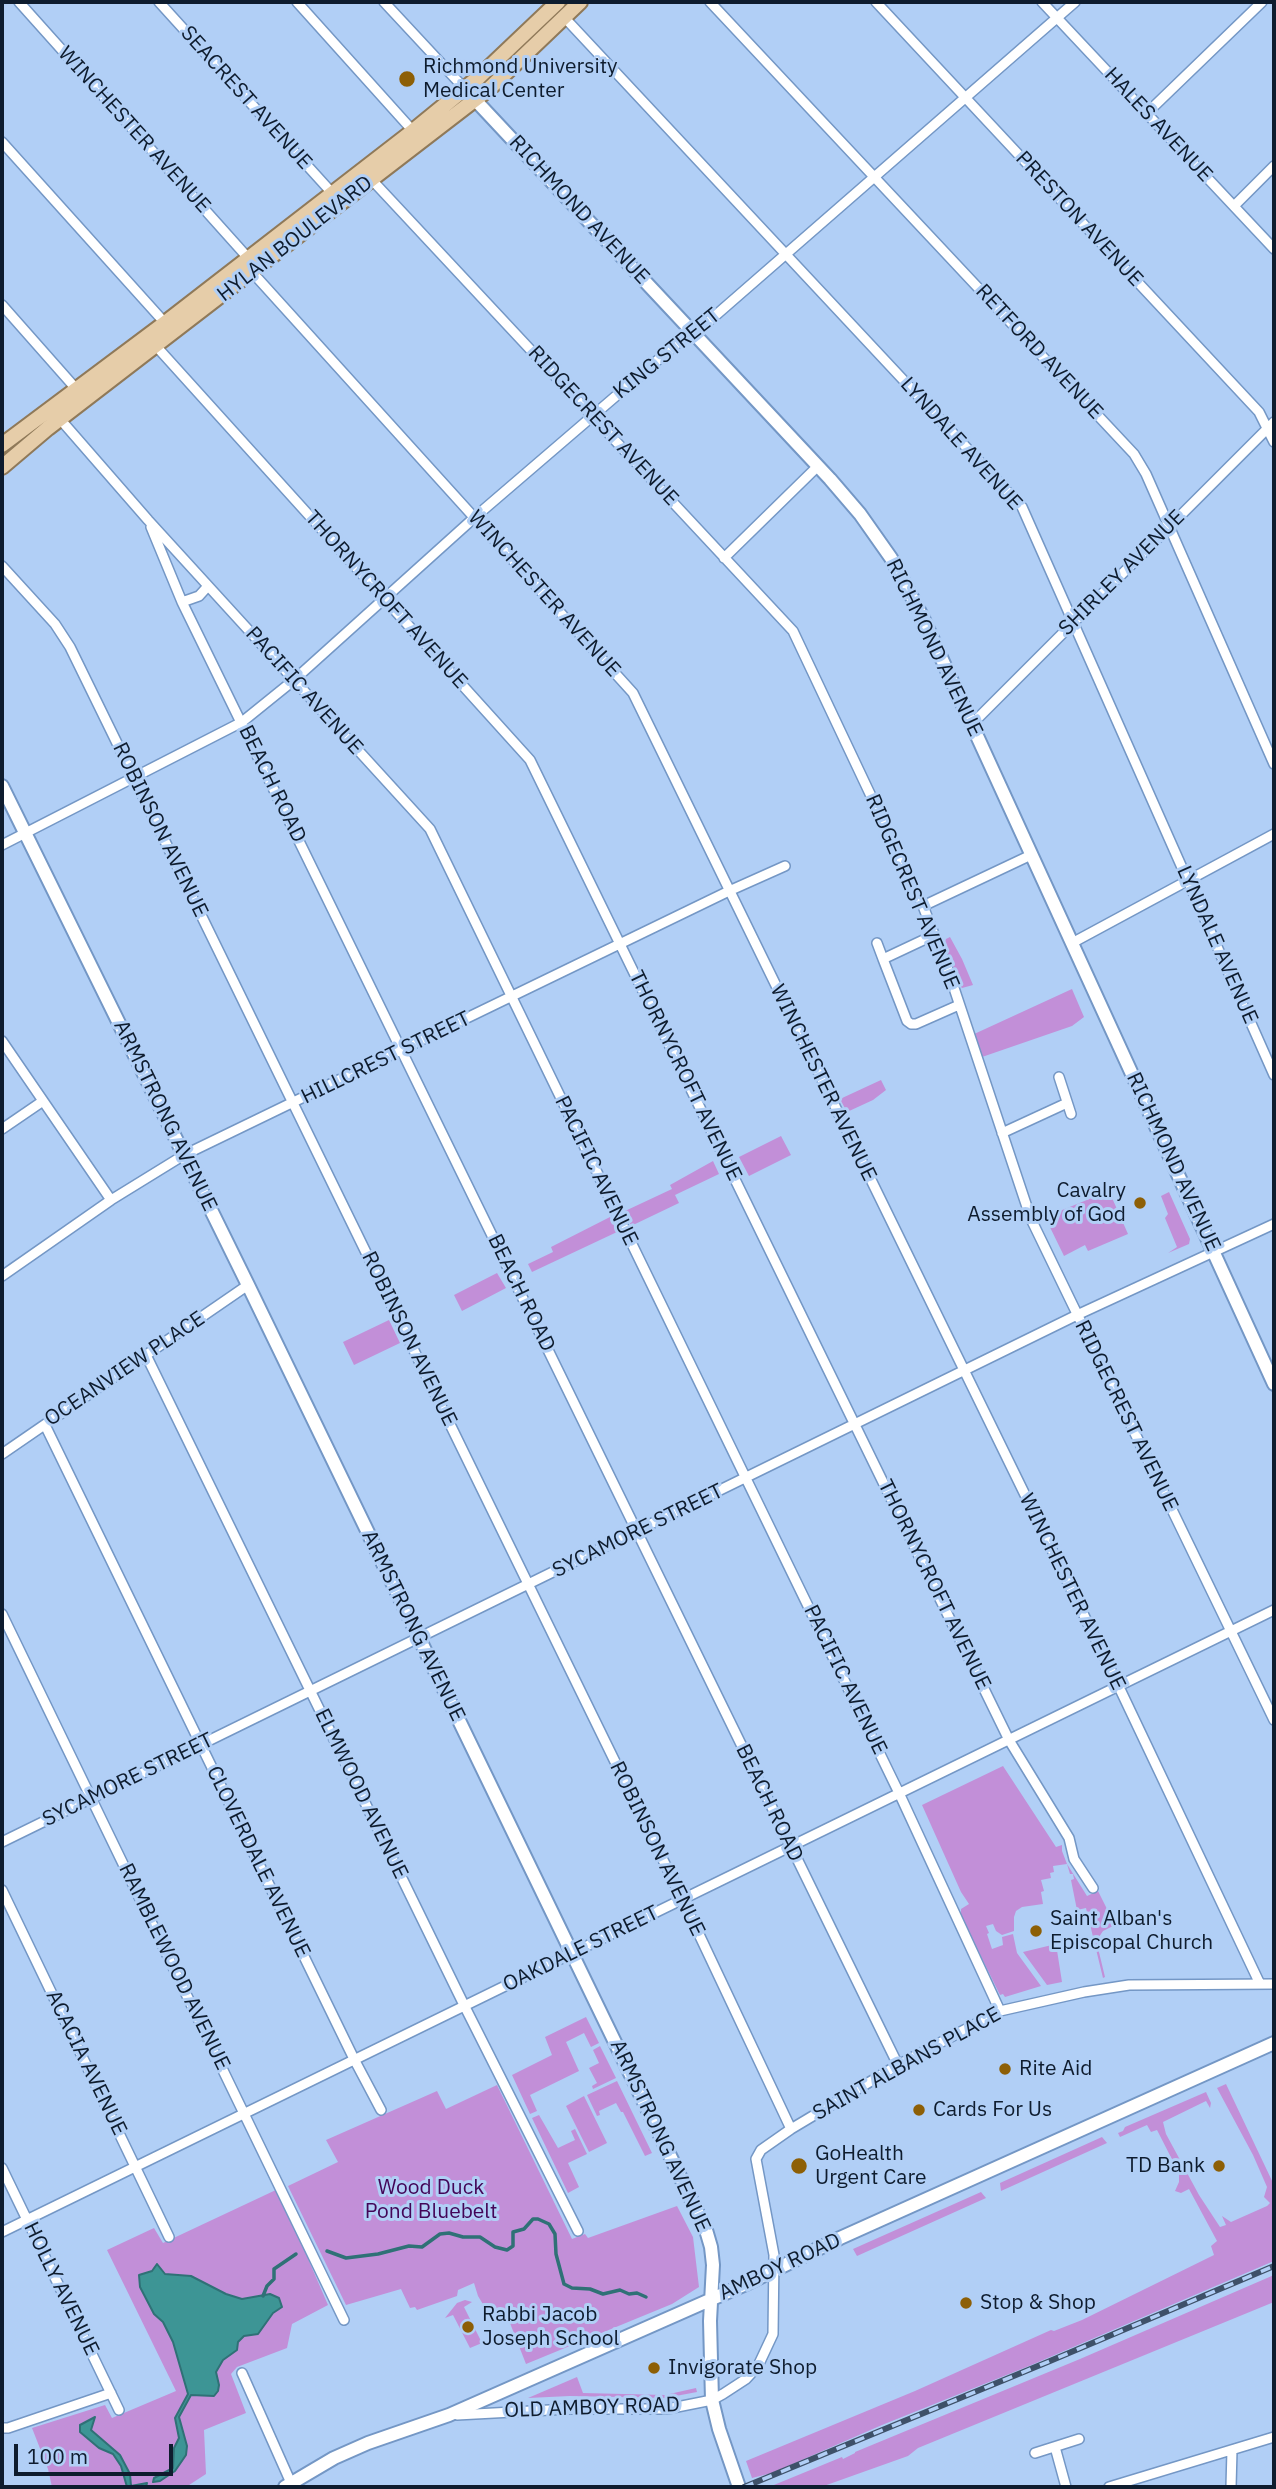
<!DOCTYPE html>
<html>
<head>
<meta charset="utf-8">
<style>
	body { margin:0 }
	#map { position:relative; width:1276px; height:2489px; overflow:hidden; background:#b1cff6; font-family:"IBM Plex Sans",sans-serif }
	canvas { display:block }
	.frame { position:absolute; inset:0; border:4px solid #0e1c2e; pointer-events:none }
	.scale { position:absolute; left:14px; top:2444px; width:159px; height:32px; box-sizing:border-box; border:4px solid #0e1c2e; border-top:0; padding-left:9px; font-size:21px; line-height:24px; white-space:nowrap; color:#0e1c2e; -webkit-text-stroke:5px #b1cff6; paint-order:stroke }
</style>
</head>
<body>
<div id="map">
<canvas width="1276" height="2489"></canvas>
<div class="frame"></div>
<div class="scale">100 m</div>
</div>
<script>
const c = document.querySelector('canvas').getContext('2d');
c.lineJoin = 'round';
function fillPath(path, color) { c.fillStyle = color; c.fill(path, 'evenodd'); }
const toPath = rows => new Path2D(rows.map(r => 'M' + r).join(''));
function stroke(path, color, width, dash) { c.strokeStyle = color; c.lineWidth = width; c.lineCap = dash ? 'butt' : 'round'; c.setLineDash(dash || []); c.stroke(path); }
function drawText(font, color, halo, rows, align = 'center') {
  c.font = font + ' "IBM Plex Sans",sans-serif'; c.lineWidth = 6; c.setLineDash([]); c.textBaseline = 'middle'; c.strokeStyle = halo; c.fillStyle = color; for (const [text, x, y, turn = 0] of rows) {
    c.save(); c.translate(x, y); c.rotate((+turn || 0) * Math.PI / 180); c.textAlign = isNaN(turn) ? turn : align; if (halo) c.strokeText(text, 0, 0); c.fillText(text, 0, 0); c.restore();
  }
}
const green = toPath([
	[950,937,962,959,973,985,962,988,957,982,944,945,946,939],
	[1072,989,1084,1017,1072,1026,982,1057,979,1056,972,1035],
	[881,1080,886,1090,873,1100,847,1112,840,1099],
	[781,1136,791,1155,749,1176,739,1157],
	[713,1161,719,1174,675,1195,679,1203,631,1226,625,1211,672,1189,670,1185],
	[1109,1191,1128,1234,1088,1251,1085,1245,1064,1256,1045,1217],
	[1169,1192,1190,1239,1189,1244,1168,1253,1177,1247,1165,1218,1168,1214,1161,1196],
	[610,1217,617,1232,532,1272,528,1264,553,1252,551,1247],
	[497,1273,506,1288,462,1311,454,1295],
	[389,1320,400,1343,354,1365,343,1342],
	[1003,1766,1056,1847,1062,1845,1062,1851,1067,1864,1087,1896,1098,1891,1115,1925,1103,1931,1099,1937,1098,1948,1105,1977,1103,1978,1086,1908,1077,1910,1071,1880,1074,1879,1073,1874,1070,1874,1067,1864,1053,1866,1054,1872,1050,1873,1051,1878,1041,1880,1044,1891,1041,1892,1043,1904,1022,1907,1016,1911,1014,1917,1014,1931,1002,1935,996,1931,993,1924,986,1926,989,1933,987,1934,992,1949,1003,1945,1002,1937,1013,1934,1017,1953,1041,1986,1005,1997,1003,1994,1000,1995,961,1916,961,1909,969,1904,961,1892,922,1805],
	[1056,1944,1062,1982,1047,1985,1023,1952],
	[586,2017,599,2043,591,2047,584,2033,566,2042,579,2071,530,2095,537,2111,530,2114,512,2075,552,2055,545,2037],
	[600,2046,616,2078,593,2089,592,2086,597,2083,589,2068,599,2063,593,2050],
	[617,2081,652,2153,645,2156,623,2112,621,2112,616,2103,599,2111,600,2115,597,2116,587,2095],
	[1226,2084,1274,2185,1274,2261,1029,2366,882,2425,772,2473,752,2478,746,2461,915,2391,1051,2330,1054,2331,1082,2320,1214,2255,1211,2246,1217,2241,1189,2189,1181,2193,1175,2191,1179,2182,1179,2173,1157,2130,1151,2132,1147,2125,1120,2137,1118,2133,1123,2131,1125,2127,1206,2092,1211,2103,1210,2108,1206,2101,1163,2122,1166,2134,1199,2195,1220,2227,1226,2225,1222,2216,1231,2222,1267,2206,1270,2203,1264,2197,1267,2187,1253,2155,1217,2088],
	[497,2085,572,2239,585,2234,588,2238,677,2206,693,2237,699,2287,672,2304,526,2364,508,2318,495,2324,478,2296,474,2283,458,2290,457,2296,417,2310,415,2307,410,2308,401,2289,346,2305,288,2186,338,2162,326,2140,437,2091,446,2109],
	[584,2096,607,2143,589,2152,566,2106],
	[539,2115,558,2148,575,2140,571,2131,575,2129,587,2154,568,2163,579,2187,568,2193,532,2118],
	[1102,2137,1107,2143,1001,2191,1000,2183],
	[278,2189,328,2305,292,2324,287,2348,237,2367,231,2374,246,2413,204,2430,206,2474,186,2487,52,2487,48,2469,32,2428,105,2405,112,2418,176,2391,107,2250,154,2228,163,2243],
	[981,2192,986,2198,857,2256,853,2249],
	[1274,2275,1274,2302,918,2448,908,2456,821,2487,769,2487,842,2457,843,2459,855,2453,855,2452,1080,2359],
	[465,2300,472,2302,464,2307,482,2343,470,2348,453,2315,445,2318,457,2303],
	[577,2377,583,2393,665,2395,696,2388,697,2392,665,2398,570,2396,528,2398]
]);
const water = toPath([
	[157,2264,165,2274,191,2276,226,2294,242,2299,270,2294,279,2298,282,2307,273,2313,258,2334,244,2336,238,2342,237,2350,223,2360,216,2372,219,2385,218,2391,214,2396,191,2395,179,2417,187,2446,186,2455,175,2471,160,2481,153,2482,154,2478,173,2468,174,2448,179,2438,175,2418,188,2394,173,2342,163,2322,154,2314,140,2287,139,2275,152,2271,157,2264],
	[95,2417,91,2430,120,2455,130,2474,131,2486,147,2483,146,2487,127,2487,121,2466,113,2454,99,2448,80,2432,80,2425,95,2417]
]);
const stream = toPath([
	[327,2251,346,2258,378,2254,409,2246,422,2247,440,2234,449,2233,463,2237,480,2237,495,2247,507,2250,513,2246,513,2232,524,2229,533,2219,538,2219,549,2224,555,2234,556,2254,564,2284,572,2288,590,2289,603,2294,620,2290,629,2294,637,2293,646,2297],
	[263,2296,267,2286,274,2279,274,2269,296,2254]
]);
const street = toPath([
	[19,2,249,259],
	[159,2,333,194],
	[297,2,413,131],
	[384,2,465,89],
	[710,2,1134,454,1146,474,1274,764],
	[876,2,1259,412,1274,442],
	[1042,2,1274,249],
	[564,17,1022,507,1274,1075],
	[1147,113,1262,2],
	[2,142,165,323],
	[372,180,793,631,923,906,948,970,1031,1219,1274,1720],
	[1234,206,1274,166],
	[252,272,633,693,1119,1687,1260,1984],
	[2,305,78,391],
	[156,346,530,760,1009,1740,1069,1838,1074,1859,1093,1888],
	[60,419,148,520,430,829,900,1795,1000,2011],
	[151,527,182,602,898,2065],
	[724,558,818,466],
	[2,566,55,624,70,647,688,1911,791,2129],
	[182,602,199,596,208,586],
	[972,724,1274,422],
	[2,845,242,722,294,680,475,517,680,341,708,322,1075,2],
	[923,906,1031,855],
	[934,935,883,959,907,1021,911,1024,916,1024,959,1005],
	[877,943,883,959],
	[1072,943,1274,834],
	[2,1041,111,1200],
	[1059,1077,1071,1114],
	[2,1129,43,1101],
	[1002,1133,1067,1103],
	[2,1276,111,1200,184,1155,729,891,785,866],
	[146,1355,464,2005,578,2231],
	[45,1425,354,2059,381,2110],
	[2,1454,248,1285],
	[2,1614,344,2320],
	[2,1842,1077,1315,1274,1224],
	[2,1890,169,2237],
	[2,2168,119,2410],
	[2,2232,1274,1610],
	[242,2373,291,2483],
	[457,2415,568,2409,667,2409,712,2400,723,2394,746,2379,758,2366,773,2334,774,2255,756,2159,761,2150,791,2129,898,2065,1000,2011,1084,1992,1129,1985,1274,1984],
	[2,2428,8,2428,111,2393],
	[1055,2447,1066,2487],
	[1035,2453,1079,2439],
	[1109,2487,1274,2437],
	[1231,2487,1232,2450]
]);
const secondary = toPath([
	[465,89,830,479,860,514,891,558,923,618,1274,1384],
	[2,786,248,1285,706,2230,711,2247,713,2265,710,2321,712,2400,719,2429,739,2487],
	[285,2487,334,2458,368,2443,449,2415,746,2284,840,2238,1274,2043]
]);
const primary = toPath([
	[2,445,165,323,413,131,479,77,558,2],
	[2,467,48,428,490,88,580,2]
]);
const rail = toPath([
	[744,2487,1050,2361,1274,2266]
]);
const markers = [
	[407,79,9,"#8d5f06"],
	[1140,1203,7,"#8d5f06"],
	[1036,1931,7,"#8d5f06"],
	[1005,2069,7,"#8d5f06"],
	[919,2110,7,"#8d5f06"],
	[799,2166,9,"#8d5f06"],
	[1219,2166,7,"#8d5f06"],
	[966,2303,7,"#8d5f06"],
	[468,2327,7,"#8d5f06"],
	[654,2368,7,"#8d5f06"]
];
const poiNames = [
	["Richmond University",423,67],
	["Medical Center",423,91],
	["Cavalry",1126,1191,"right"],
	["Assembly of God",1126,1215,"right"],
	["Saint Alban's",1050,1919],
	["Episcopal Church",1050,1943],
	["Rite Aid",1019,2069],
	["Cards For Us",933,2110],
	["GoHealth",815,2154],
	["Urgent Care",815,2178],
	["TD Bank",1205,2166,"right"],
	["Stop & Shop",980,2303],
	["Rabbi Jacob",482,2315],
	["Joseph School",482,2339],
	["Invigorate Shop",668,2368]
];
const streetNames = [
	["SEACREST AVENUE",246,98,48],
	["HALES AVENUE",1158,125,47],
	["WINCHESTER AVENUE",134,130,48],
	["RICHMOND AVENUE",579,210,47],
	["PRESTON AVENUE",1079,219,47],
	["HYLAN BOULEVARD",295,239,-38],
	["RETFORD AVENUE",1039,352,47],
	["KING STREET",667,354,-39],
	["RIDGECREST AVENUE",603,426,47],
	["LYNDALE AVENUE",961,444,48],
	["SHIRLEY AVENUE",1122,573,-45],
	["WINCHESTER AVENUE",544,594,48],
	["THORNYCROFT AVENUE",386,600,48],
	["RICHMOND AVENUE",934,648,64],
	["PACIFIC AVENUE",304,691,48],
	["BEACH ROAD",272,784,64],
	["ROBINSON AVENUE",160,830,64],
	["RIDGECREST AVENUE",912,892,67],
	["LYNDALE AVENUE",1217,945,66],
	["HILLCREST STREET",386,1058,-26],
	["THORNYCROFT AVENUE",685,1076,64],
	["WINCHESTER AVENUE",823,1083,64],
	["ARMSTRONG AVENUE",165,1116,64],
	["RICHMOND AVENUE",1173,1162,65],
	["PACIFIC AVENUE",596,1171,64],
	["BEACH ROAD",521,1293,64],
	["ROBINSON AVENUE",409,1339,64],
	["OCEANVIEW PLACE",125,1369,-34],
	["RIDGECREST AVENUE",1126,1416,64],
	["SYCAMORE STREET",638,1531,-26],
	["THORNYCROFT AVENUE",934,1585,64],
	["WINCHESTER AVENUE",1072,1592,64],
	["ARMSTRONG AVENUE",413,1626,64],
	["PACIFIC AVENUE",845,1680,64],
	["SYCAMORE STREET",128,1780,-26],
	["ELMWOOD AVENUE",361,1794,64],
	["BEACH ROAD",769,1803,64],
	["ROBINSON AVENUE",657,1849,64],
	["CLOVERDALE AVENUE",258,1862,64],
	["OAKDALE STREET",581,1949,-26],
	["RAMBLEWOOD AVENUE",174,1967,64],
	["ACACIA AVENUE",86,2063,64],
	["SAINT ALBANS PLACE",907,2064,-29],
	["ARMSTRONG AVENUE",660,2136,65],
	["AMBOY ROAD",780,2267,-25],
	["HOLLY AVENUE",61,2289,64],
	["OLD AMBOY ROAD",592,2408,-2]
];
const parkNames = [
	["Wood Duck",431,2188],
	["Pond Bluebelt",431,2212]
];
fillPath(green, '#c28fd8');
fillPath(water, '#3d9595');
stroke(water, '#2f7176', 2);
stroke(stream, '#2f7176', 3.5);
stroke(street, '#7497c5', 12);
stroke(secondary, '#7497c5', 16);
stroke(primary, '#8f7959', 18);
stroke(street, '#fff', 9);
stroke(secondary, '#fff', 12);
stroke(primary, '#e6cda9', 14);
stroke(rail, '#3e5169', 6);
stroke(rail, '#b1cff6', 3.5, [10]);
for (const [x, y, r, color] of markers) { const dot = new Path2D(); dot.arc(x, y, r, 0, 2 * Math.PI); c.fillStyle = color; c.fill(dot); stroke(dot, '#b1cff6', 2.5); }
drawText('21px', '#0e1c2e', '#b1cff6', poiNames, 'left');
drawText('21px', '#0e1c2e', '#b1cff6', streetNames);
drawText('21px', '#430557', '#b1cff6', parkNames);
</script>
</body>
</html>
